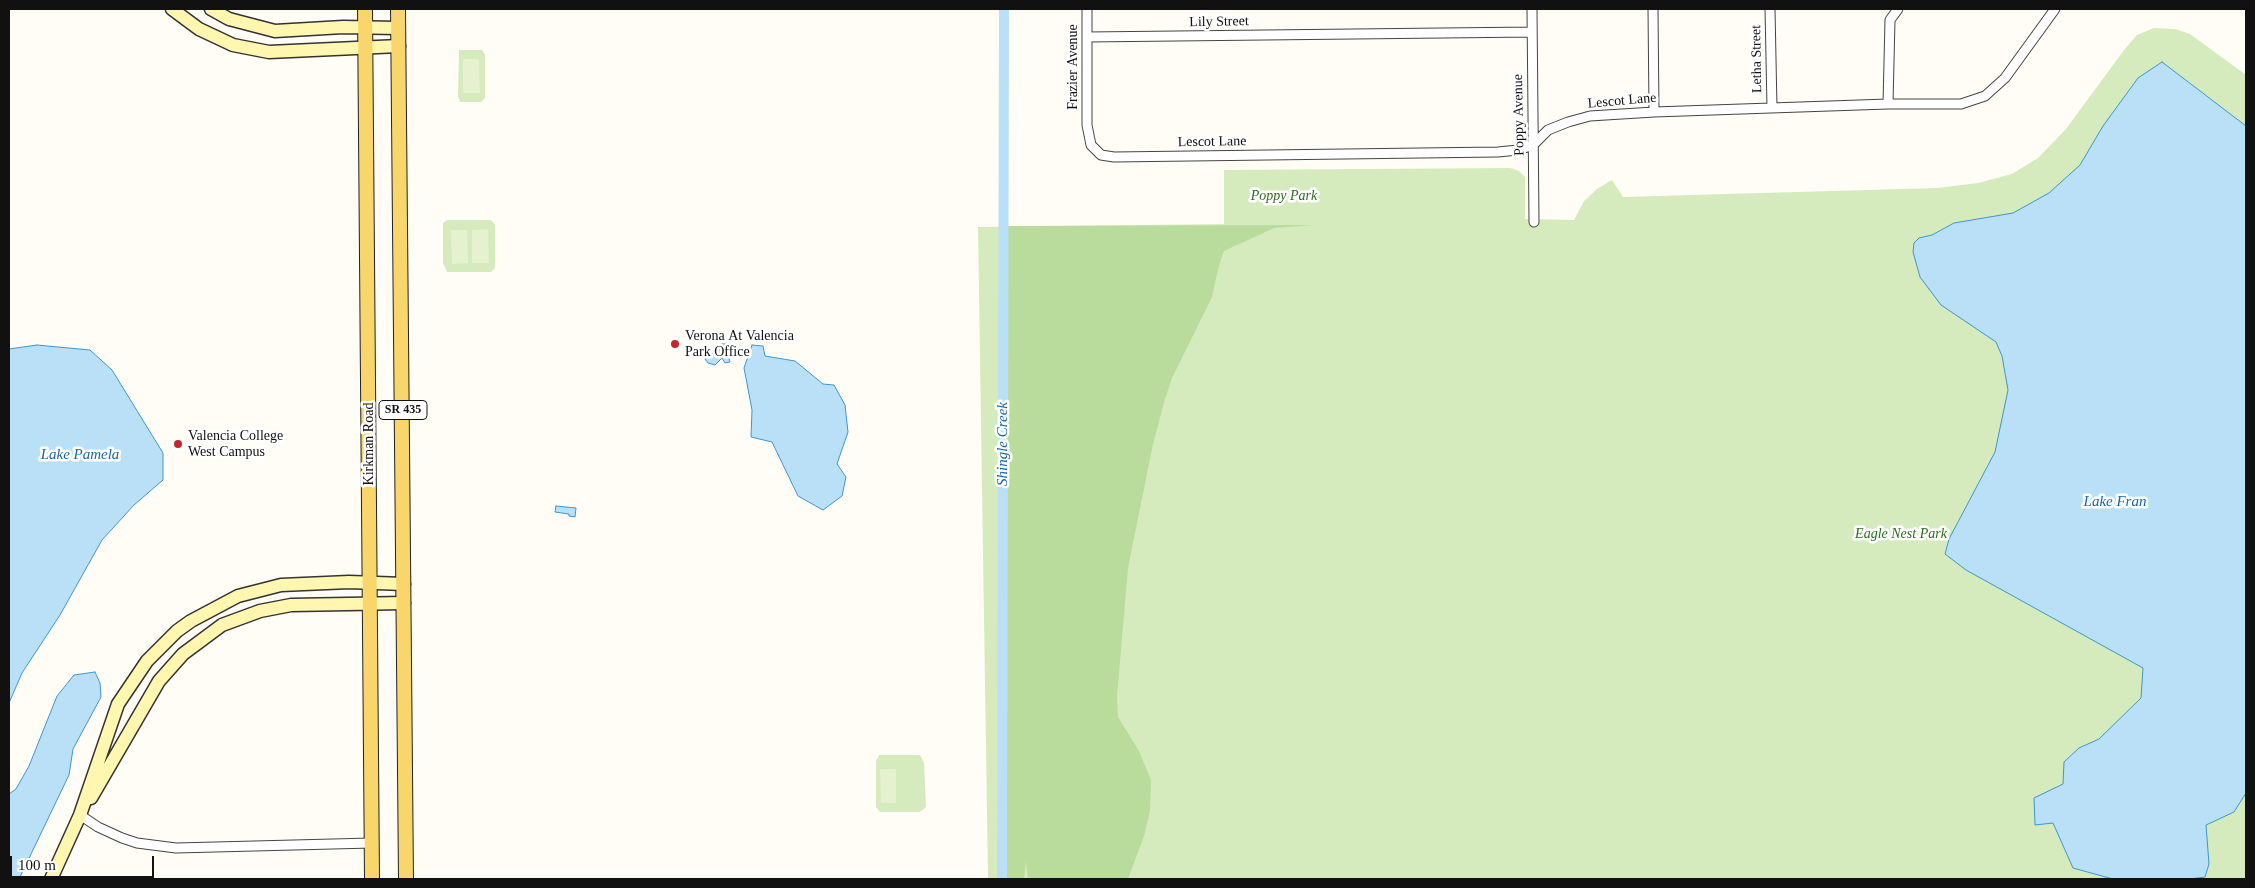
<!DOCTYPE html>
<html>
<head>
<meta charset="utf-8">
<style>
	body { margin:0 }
	#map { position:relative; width:2255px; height:888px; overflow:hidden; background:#fffdf5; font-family:"Times New Roman",serif }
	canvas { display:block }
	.frame { position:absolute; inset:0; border:10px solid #111; pointer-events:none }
	.scale { position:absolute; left:10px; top:856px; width:144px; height:22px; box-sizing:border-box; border:2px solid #111; border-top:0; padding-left:6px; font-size:15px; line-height:18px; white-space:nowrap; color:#111; -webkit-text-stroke:4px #fff; paint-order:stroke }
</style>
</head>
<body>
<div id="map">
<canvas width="2255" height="888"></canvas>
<div class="frame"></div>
<div class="scale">100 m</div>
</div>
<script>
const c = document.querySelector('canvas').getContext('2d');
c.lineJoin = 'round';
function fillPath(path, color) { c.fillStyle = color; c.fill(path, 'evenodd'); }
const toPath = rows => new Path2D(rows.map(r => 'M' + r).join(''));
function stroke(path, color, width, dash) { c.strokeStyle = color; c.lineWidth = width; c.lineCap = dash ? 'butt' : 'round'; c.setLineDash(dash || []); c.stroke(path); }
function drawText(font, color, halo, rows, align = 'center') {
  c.font = font + ' "Times New Roman",serif'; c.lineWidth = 5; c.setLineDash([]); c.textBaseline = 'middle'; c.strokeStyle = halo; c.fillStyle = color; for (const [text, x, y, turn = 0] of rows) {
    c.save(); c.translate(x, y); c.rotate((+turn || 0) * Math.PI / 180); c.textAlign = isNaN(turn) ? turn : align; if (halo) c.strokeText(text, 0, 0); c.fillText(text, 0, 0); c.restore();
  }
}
const green = toPath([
	[2154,28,2175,29,2190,34,2246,75,2246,879,988,879,978,227,1224,224,1224,170,1510,168,1519,171,1525,177,1525,219,1574,220,1584,201,1597,189,1612,180,1623,197,1937,188,1978,183,2012,174,2038,158,2066,129,2124,50,2137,35],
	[459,50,482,50,485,55,485,98,481,102,460,102,458,96],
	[447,220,491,220,495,225,495,268,491,272,447,272,443,263,443,223],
	[879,755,920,755,924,763,926,807,920,812,880,812,876,807,876,761]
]);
const forest = toPath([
	[1314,225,1274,228,1224,251,1219,265,1212,297,1172,378,1165,399,1153,444,1128,568,1117,696,1118,717,1139,751,1151,780,1150,811,1144,836,1128,879,1028,879,1026,861,1024,879,1002,879,1004,226]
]);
const pitch = toPath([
	[463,59,479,59,480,93,463,93],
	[488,229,489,263,472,263,472,230],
	[451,230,467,230,468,263,452,264],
	[880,769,896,769,896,803,881,803]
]);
const water = toPath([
	[2162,62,2246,126,2246,793,2234,812,2206,825,2209,864,2205,877,2190,879,2113,879,2073,868,2053,823,2035,825,2034,798,2063,784,2064,762,2079,748,2099,739,2141,698,2143,668,1966,570,1945,554,1949,539,1995,452,2008,390,2002,356,1996,342,1941,305,1920,277,1913,252,1914,243,1919,238,1932,235,1954,223,2013,213,2049,193,2080,165,2103,126,2138,78,2162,62],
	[722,344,726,344,731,349,732,353,728,355,730,362,725,363,722,358,715,365,708,363,705,359,705,354,717,353,722,344],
	[37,345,90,350,112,370,163,453,163,480,134,505,102,540,60,615,22,673,9,703,9,349,37,345],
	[752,345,763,346,765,356,795,361,823,384,834,385,845,405,848,432,837,464,846,477,842,496,823,510,798,496,772,442,751,437,752,410,744,368,752,345],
	[556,506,576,508,575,517,569,516,569,514,555,512,556,506],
	[95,672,100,683,101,697,73,749,69,775,19,879,9,879,9,794,16,789,29,766,57,696,74,675,95,672]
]);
const canal = toPath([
	[1002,879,1004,9]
]);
const street = toPath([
	[1087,9,1087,125,1091,145,1101,155,1114,157,1498,152,1518,150,1533,145,1548,130,1568,122,1590,116,1654,112,1888,104,1961,104,1985,96,2005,78,2055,9],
	[1532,9,1534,222],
	[1653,9,1654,112],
	[1770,9,1772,108],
	[1087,37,1532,32],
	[1888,104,1890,20,1898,9],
	[80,815,98,827,122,838,137,843,176,848,372,843]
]);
const secondary = toPath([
	[172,9,199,29,233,45,269,52,399,46],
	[211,9,229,19,275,31,343,27,398,28],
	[91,798,159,681,183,654,222,625,260,611,291,605,404,603],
	[51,879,80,815,118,704,147,661,177,631,191,621,238,596,281,585,349,582,404,584]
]);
const primary = toPath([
	[365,9,372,879],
	[398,9,406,879]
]);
const markers = [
	[675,344,5,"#c4262e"],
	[178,444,5,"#c4262e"]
];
const shields = [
	[403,410,48]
];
const shieldNames = [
	["SR 435",403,410]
];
const streetNames = [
	["Lily Street",1219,22,-1],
	["Letha Street",1757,59,-91],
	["Frazier Avenue",1073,67,-90],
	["Lescot Lane",1622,101,-5],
	["Poppy Avenue",1519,115,-91],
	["Lescot Lane",1212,142,-1],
	["Kirkman Road",369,444,-90]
];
const parkNames = [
	["Poppy Park",1284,196],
	["Eagle Nest Park",1901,534]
];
const poiNames = [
	["Verona At Valencia",685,336],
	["Park Office",685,352],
	["Valencia College",188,436],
	["West Campus",188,452]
];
const waterNames = [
	["Shingle Creek",1003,444,-90],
	["Lake Pamela",80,455],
	["Lake Fran",2115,502]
];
fillPath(green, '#d5ebbd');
fillPath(forest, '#b9dc9c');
fillPath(pitch, '#e6f2cf');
fillPath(water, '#b9e0f7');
stroke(water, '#3f96cf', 1);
stroke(canal, '#b9e0f7', 10);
stroke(street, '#444', 11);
stroke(secondary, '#333', 15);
stroke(primary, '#222', 16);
stroke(street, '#fff', 9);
stroke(secondary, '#fff6b0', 12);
stroke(primary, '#f9d66b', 14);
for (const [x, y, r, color] of markers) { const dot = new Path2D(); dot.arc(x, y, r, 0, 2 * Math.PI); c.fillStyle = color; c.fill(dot); stroke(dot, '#fff', 2); }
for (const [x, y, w] of shields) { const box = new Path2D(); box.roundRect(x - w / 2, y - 9.5, w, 19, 4); c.fillStyle = '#fff'; c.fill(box); stroke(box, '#111', 1); }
drawText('bold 12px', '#111', null, shieldNames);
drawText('14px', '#111', '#fff', streetNames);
drawText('italic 14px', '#2f6b1f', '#fff', parkNames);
drawText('14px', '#111', '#fff', poiNames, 'left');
drawText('italic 15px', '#1768a6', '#fff', waterNames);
</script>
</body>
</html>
